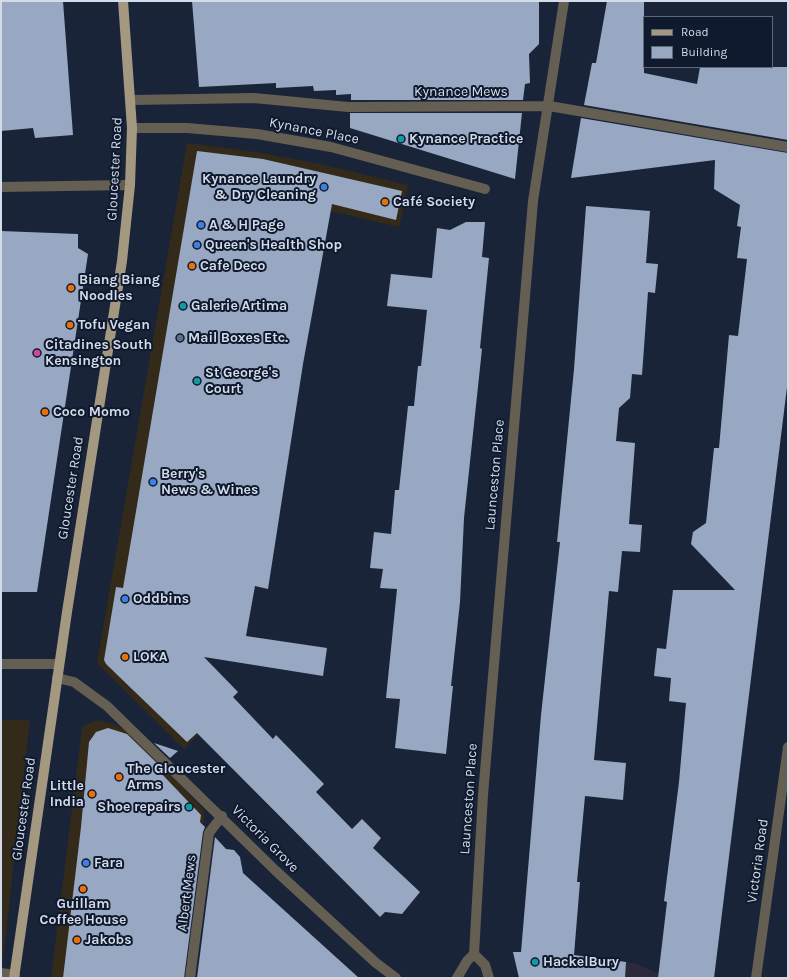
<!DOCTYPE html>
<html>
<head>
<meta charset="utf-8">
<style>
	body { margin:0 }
	#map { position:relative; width:789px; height:979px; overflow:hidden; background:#192439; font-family:Karla,sans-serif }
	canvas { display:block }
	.frame { position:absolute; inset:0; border:2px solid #d4dcea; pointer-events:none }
	.legend { position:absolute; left:643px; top:16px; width:130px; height:52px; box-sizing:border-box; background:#101a2e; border:1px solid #5e6879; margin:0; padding:5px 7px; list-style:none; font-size:12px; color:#d4dcea }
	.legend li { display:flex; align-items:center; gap:8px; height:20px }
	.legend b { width:20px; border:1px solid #5e6879 }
</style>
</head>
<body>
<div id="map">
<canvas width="789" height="979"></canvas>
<div class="frame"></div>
<ul class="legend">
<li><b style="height:5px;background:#a59881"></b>Road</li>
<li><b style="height:11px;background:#98a7c2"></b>Building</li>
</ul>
</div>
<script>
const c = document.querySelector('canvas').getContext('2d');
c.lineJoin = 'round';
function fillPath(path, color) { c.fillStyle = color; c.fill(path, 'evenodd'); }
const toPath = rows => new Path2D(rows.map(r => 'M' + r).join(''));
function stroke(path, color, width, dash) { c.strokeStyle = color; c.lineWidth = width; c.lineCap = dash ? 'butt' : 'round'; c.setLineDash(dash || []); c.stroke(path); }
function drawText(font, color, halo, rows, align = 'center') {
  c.font = font + ' Karla,sans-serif'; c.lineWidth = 4; c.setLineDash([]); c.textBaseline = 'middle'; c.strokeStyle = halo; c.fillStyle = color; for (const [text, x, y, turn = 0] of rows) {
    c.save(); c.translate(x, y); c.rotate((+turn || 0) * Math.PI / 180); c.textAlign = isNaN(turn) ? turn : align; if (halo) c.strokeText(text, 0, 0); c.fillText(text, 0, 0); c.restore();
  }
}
const commercial = toPath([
	[187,143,256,152,320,164,408,185,399,227,245,191,159,654,227,706,184,749,97,663],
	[1,720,30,720,2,968,1,968],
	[99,720,111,723,129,731,204,810,204,823,124,814,106,978,51,978,82,728,89,723]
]);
const education = toPath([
	[609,960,634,963,659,974,694,978,607,978]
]);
const building = toPath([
	[1,1,63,1,73,135,35,138,33,128,1,131],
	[192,1,539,1,539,44,529,54,530,83,525,84,523,100,351,100,351,94,336,95,336,90,314,91,313,86,276,88,276,83,199,87],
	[607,1,644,1,644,73,697,84,700,67,788,67,788,140,584,105,592,63,596,63],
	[350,113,522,113,515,179,350,128],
	[581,118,788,153,788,379,714,978,658,978,667,902,664,901,679,782,686,703,669,701,671,678,654,676,657,648,666,649,673,590,735,590,691,544,693,532,706,523,714,448,719,448,729,335,738,336,747,259,737,258,741,227,737,226,740,205,714,189,715,160,571,178],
	[197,151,263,159,402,191,396,220,332,204,303,364,268,589,255,586,246,636,327,648,323,676,204,657,238,692,233,697,273,739,276,735,324,784,316,792,352,829,362,819,381,838,373,848,420,892,402,914,385,912,380,917,197,733,187,742,106,664,104,660,116,587,123,588],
	[586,206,650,211,646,263,658,264,655,293,648,292,642,375,632,374,630,398,619,408,616,441,635,443,629,524,642,525,640,552,622,551,618,592,609,591,594,760,626,763,623,800,585,796,577,882,580,882,574,955,626,962,625,978,519,978,513,952,521,952,541,715,560,542,557,542,574,369],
	[466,222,485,222,482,257,489,258,480,348,482,349,464,518,460,602,451,686,453,686,446,754,395,748,400,699,386,698,397,589,380,588,383,569,370,568,374,532,391,534,395,490,399,490,408,406,414,406,418,366,421,366,427,310,387,306,391,274,432,278,437,228,450,230],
	[1,231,78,234,78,248,88,254,37,592,1,592],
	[108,728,127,734,161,767,158,770,201,815,200,822,205,827,203,832,184,978,63,978,81,827,89,742,96,732],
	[154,743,178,751,170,758],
	[215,837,226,849,234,850,240,857,243,873,359,978,197,978]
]);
const minor = toPath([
	[132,100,254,98,348,107,549,106,788,147],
	[132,128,187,128,257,134,331,147,485,189],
	[1,187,130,185],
	[1,664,59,664],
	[57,678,74,682,107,706,276,871,376,963,396,978],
	[474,954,485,965,489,978],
	[1,973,15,975],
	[190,978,209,833,222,816],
	[457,978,467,961,474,954,483,795,533,201,564,1],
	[756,978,788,747]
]);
const major = toPath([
	[14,978,67,612,122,261,130,185,132,128,123,1]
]);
const markers = [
	[401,139,4,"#0f9aa8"],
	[324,187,4,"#3f7fe0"],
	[385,202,4,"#e8710a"],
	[201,225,4,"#3f7fe0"],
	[197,245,4,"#3f7fe0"],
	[192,266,4,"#e8710a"],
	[71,288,4,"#e8710a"],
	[183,306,4,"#0f9aa8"],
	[70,325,4,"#e8710a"],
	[180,338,4,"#5c6f8a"],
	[37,353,4,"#d1479c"],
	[197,381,4,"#0f9aa8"],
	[45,412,4,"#e8710a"],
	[153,482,4,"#3f7fe0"],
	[125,599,4,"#3f7fe0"],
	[125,657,4,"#e8710a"],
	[119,777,4,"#e8710a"],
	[92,794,4,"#e8710a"],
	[189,807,4,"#0f9aa8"],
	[86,863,4,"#3f7fe0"],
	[83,889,4,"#e8710a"],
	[77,940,4,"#e8710a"],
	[535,962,4,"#0f9aa8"]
];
const streetNames = [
	["Kynance Mews",461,92],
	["Kynance Place",314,131,11],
	["Gloucester Road",115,169,-87],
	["Launceston Place",495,475,-85],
	["Gloucester Road",71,488,-81],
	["Launceston Place",469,799,-86],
	["Gloucester Road",24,809,-82],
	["Victoria Grove",265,839,45],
	["Victoria Road",758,861,-82],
	["Albert Mews",187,893,-83]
];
const poiNames = [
	["Kynance Practice",409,139],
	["Kynance Laundry",316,179,"right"],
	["& Dry Cleaning",316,195,"right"],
	["Café Society",393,202],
	["A & H Page",209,225],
	["Queen's Health Shop",205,245],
	["Cafe Deco",200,266],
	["Biang Biang",79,280],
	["Noodles",79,296],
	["Galerie Artima",191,306],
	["Tofu Vegan",78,325],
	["Mail Boxes Etc.",188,338],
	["Citadines South",45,345],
	["Kensington",45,361],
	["St George's",205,373],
	["Court",205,389],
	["Coco Momo",53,412],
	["Berry's",161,474],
	["News & Wines",161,490],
	["Oddbins",133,599],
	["LOKA",133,657],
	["The Gloucester",127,769],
	["Arms",127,785],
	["Little",84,786,"right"],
	["India",84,802,"right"],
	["Shoe repairs",181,807,"right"],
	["Fara",94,863],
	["Guillam",83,904,"center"],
	["Coffee House",83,920,"center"],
	["Jakobs",85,940],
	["HackelBury",543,962]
];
fillPath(commercial, '#332a1a');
fillPath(education, '#2c293a');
fillPath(building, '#98a7c2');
stroke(minor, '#655e53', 10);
stroke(major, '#a59881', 10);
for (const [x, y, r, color] of markers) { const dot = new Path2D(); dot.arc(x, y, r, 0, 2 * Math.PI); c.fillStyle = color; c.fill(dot); stroke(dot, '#101a2e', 1.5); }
drawText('14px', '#d4dcea', '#101a2e', streetNames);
drawText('bold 14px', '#d4dcea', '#101a2e', poiNames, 'left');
</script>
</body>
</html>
